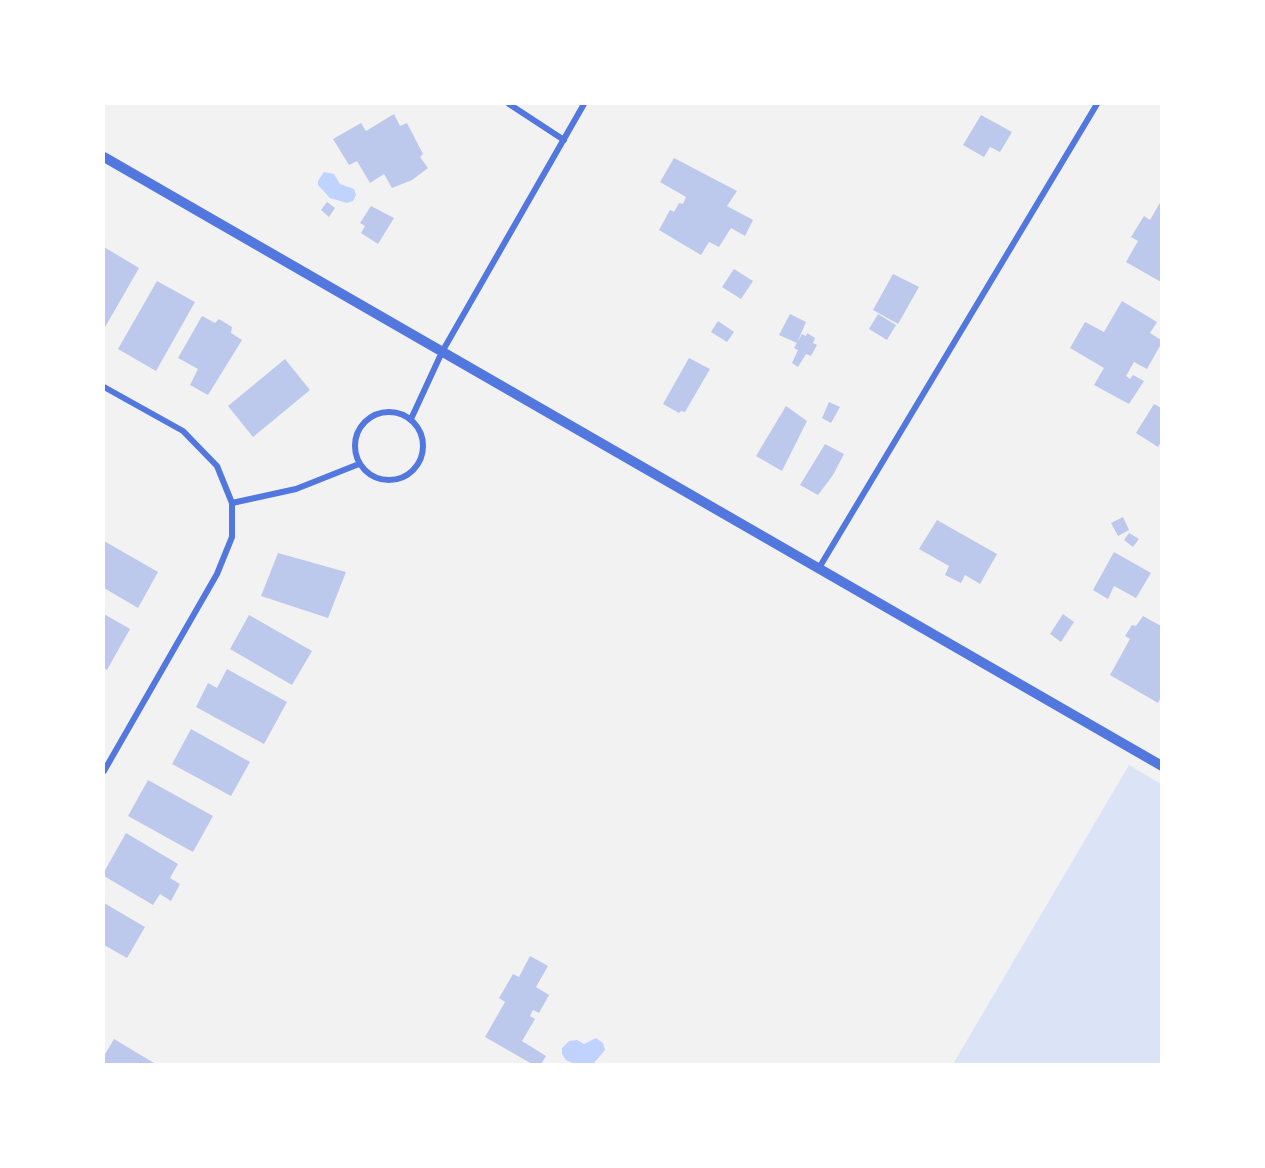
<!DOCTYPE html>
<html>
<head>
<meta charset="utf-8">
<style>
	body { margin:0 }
	#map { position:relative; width:1265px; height:1168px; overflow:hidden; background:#f2f2f2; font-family:Rubik,sans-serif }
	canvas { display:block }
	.frame { position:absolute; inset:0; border:105px solid #fff; pointer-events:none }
</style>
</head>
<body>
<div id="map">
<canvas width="1265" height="1168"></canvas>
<div class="frame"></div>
</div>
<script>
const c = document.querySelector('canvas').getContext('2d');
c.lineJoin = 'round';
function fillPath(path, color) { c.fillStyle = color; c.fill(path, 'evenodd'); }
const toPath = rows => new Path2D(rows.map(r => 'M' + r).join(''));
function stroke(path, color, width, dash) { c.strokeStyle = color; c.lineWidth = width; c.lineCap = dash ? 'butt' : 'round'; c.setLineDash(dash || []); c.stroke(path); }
const green = toPath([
	[1129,765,1161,784,1161,1064,953,1064]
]);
const water = toPath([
	[324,172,334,174,340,184,354,189,356,195,353,201,347,203,330,198,318,185,318,181],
	[596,1038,603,1043,605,1050,594,1063,574,1064,566,1060,562,1054,562,1048,569,1041,577,1040,584,1044]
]);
const building = toPath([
	[394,114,400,126,407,123,423,154,420,157,428,168,412,180,392,188,384,174,370,183,357,161,349,165,333,139,361,123,366,131],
	[981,115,1012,132,1000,152,990,147,984,157,963,145],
	[674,158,737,191,727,206,753,220,745,236,731,228,719,247,709,242,701,255,659,230,670,210,674,212,679,203,683,204,686,197,660,182],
	[1161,201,1161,282,1126,262,1138,241,1131,237,1144,216,1150,220],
	[327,202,335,208,329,217,321,210],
	[371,206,394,218,378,244,361,233,365,226,360,223],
	[104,247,139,268,104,329],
	[734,269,753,281,741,299,722,287],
	[893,274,919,287,898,324,873,310],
	[157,281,195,302,156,371,118,349],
	[1122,301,1157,322,1150,333,1161,340,1161,344,1147,369,1134,362,1126,376,1130,379,1133,375,1144,381,1129,404,1094,385,1104,368,1070,348,1085,322,1104,332],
	[790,314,806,322,797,343,779,335],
	[878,314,896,325,887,340,869,329],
	[202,316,215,323,219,319,232,327,231,333,242,340,208,395,190,385,198,369,178,358],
	[718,321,734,332,727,342,711,332],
	[807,333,815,338,813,343,817,345,811,356,806,354,798,367,792,363,798,350,794,348,802,334,806,336],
	[689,358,710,369,685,412,681,411,679,413,663,404],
	[285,359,310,390,253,437,228,406],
	[829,402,840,407,831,423,822,418],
	[1154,404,1161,408,1161,442,1158,447,1136,433],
	[786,406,807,421,782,471,756,456],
	[825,444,844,454,833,475,818,495,800,485],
	[1123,517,1129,530,1118,536,1111,523],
	[937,520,997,554,980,584,965,575,961,583,945,575,949,566,919,549],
	[1129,533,1139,539,1133,547,1124,540],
	[104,541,158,572,138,608,104,588],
	[1114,552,1151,573,1136,598,1114,586,1108,599,1093,590],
	[278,553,346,572,328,618,261,596],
	[104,614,130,629,107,670,104,668],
	[1063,614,1074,622,1061,642,1050,634],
	[249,615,312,651,292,685,230,649],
	[1143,616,1161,626,1161,697,1158,703,1110,675,1130,639,1125,636,1132,625,1136,626],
	[227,669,287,702,264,744,196,707,208,683,217,688],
	[191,729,250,762,231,796,172,764],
	[148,780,213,816,193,852,128,816],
	[126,833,178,864,170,878,180,884,171,901,160,894,153,905,104,876,104,872],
	[104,903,145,927,127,958,104,945],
	[530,956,548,966,536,987,549,995,539,1013,533,1010,530,1016,535,1019,522,1041,546,1056,541,1064,532,1064,485,1037,505,1002,499,998,513,974,519,977],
	[114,1039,154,1063,153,1064,104,1064,104,1056]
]);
const minor = toPath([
	[509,104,564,140],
	[104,387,183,431,217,466,232,503,232,537,217,574,104,771],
	'355 446a34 34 0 1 1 68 0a34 34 0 1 1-68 0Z',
	[411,419,442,352,584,104],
	[232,503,296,489,359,464],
	[819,568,1097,104]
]);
const tertiary = toPath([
	[104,157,1162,766]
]);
fillPath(green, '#dbe4f7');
fillPath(water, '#bfd3fe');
fillPath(building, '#bdc9ec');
stroke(minor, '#5277de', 6);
stroke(tertiary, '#5277de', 10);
</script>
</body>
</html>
